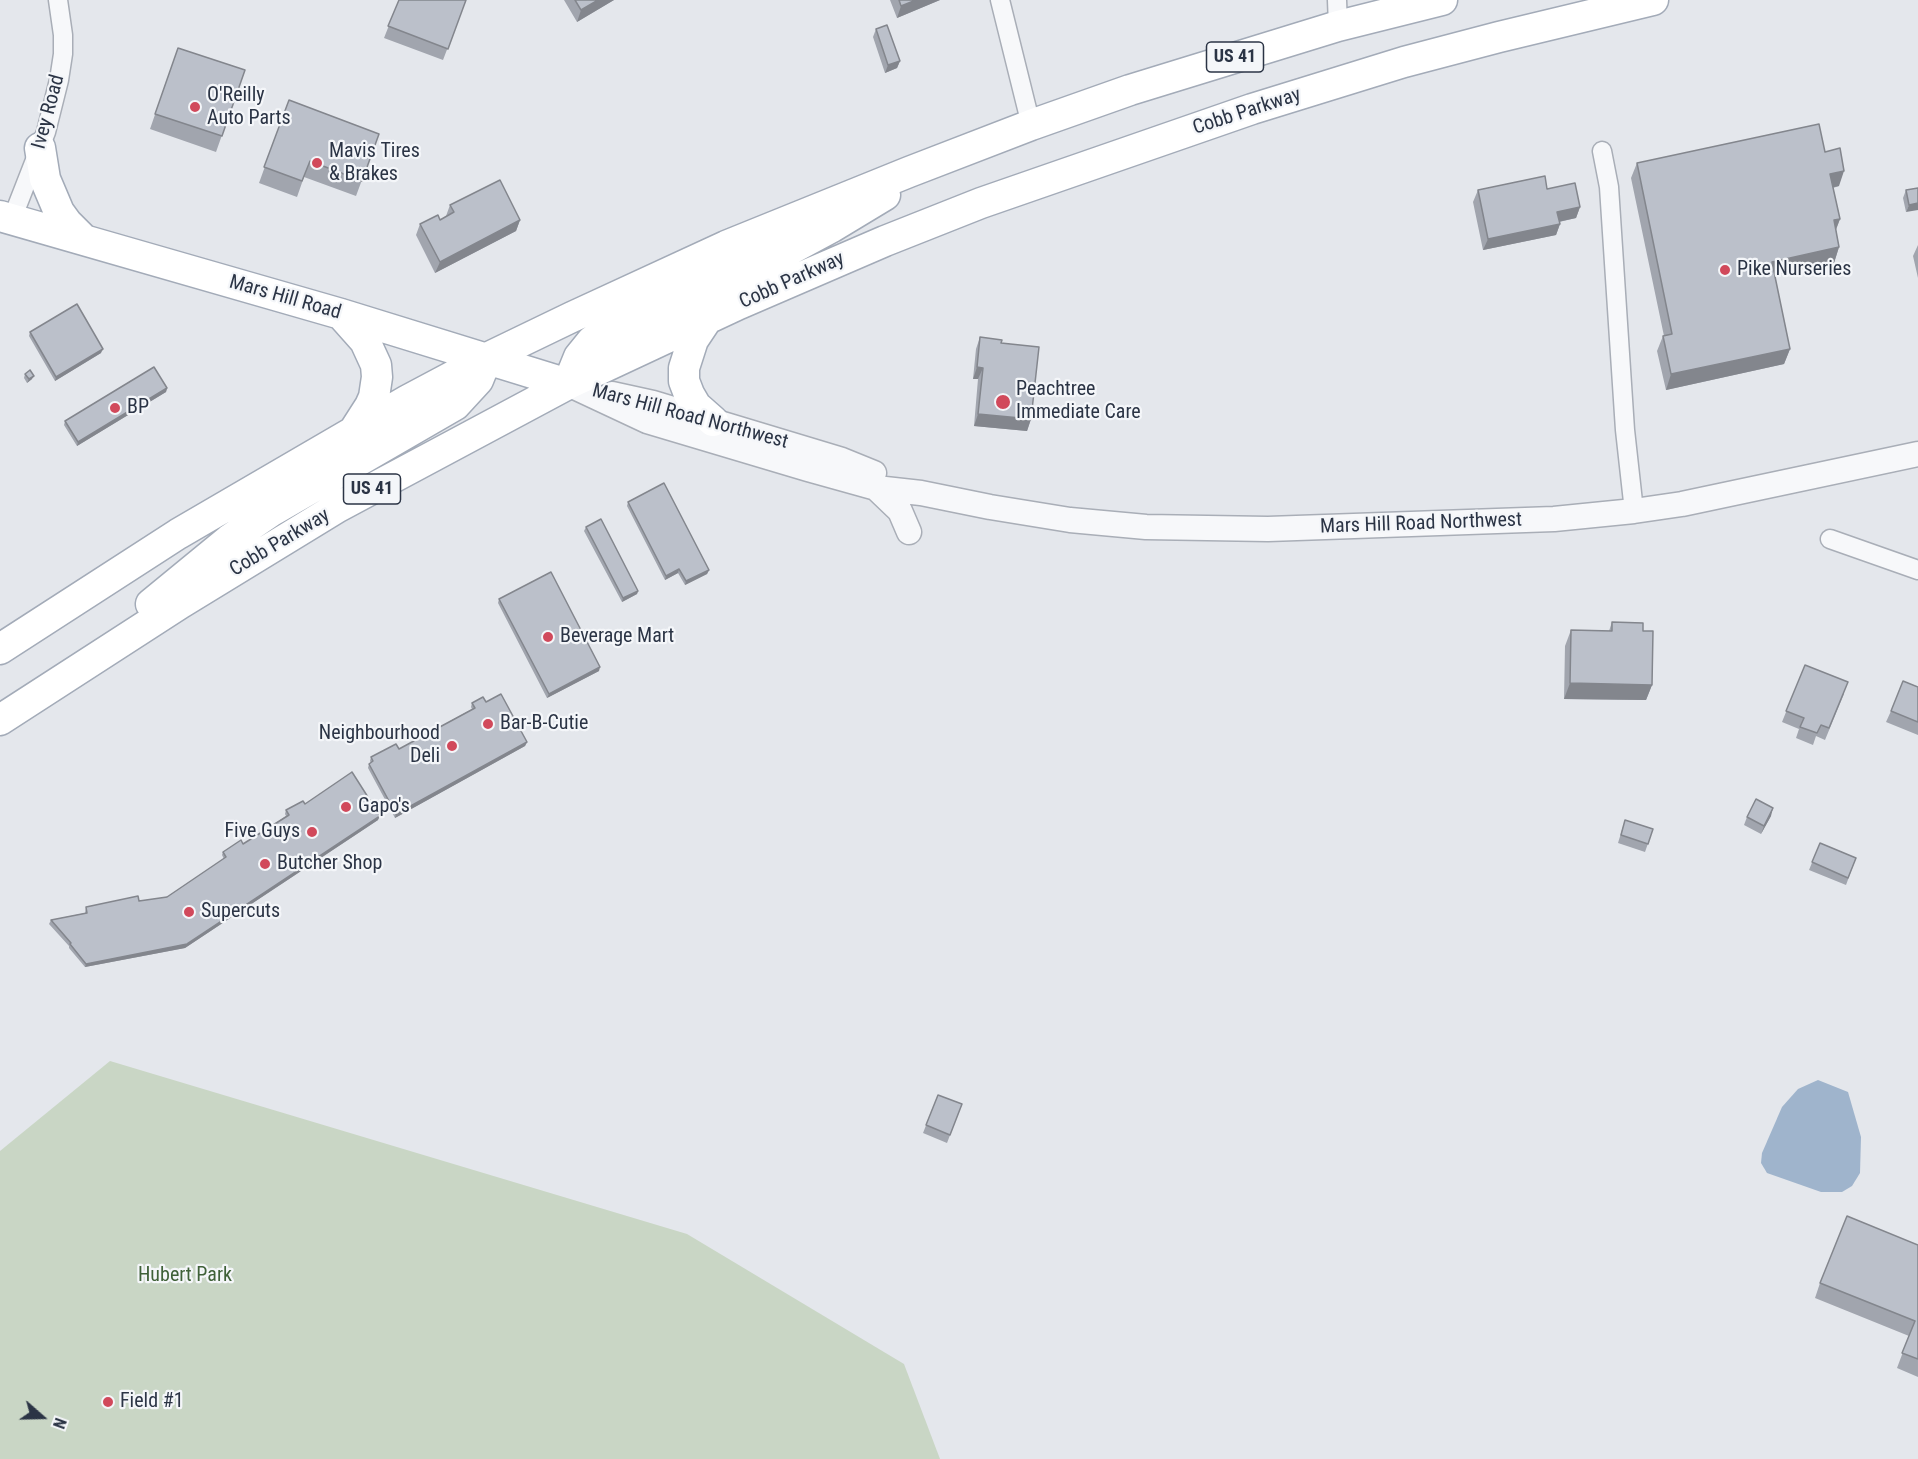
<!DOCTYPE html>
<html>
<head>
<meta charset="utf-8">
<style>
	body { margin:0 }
	#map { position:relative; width:1918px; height:1459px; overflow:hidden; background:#e4e7ec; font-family:"Roboto Condensed",sans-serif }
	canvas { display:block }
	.north { position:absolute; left:12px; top:1387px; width:60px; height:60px; -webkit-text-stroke:4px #f4f6f9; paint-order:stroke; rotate:110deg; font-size:16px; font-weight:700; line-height:24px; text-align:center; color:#2b3445 }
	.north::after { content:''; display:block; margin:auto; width:21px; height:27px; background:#2b3445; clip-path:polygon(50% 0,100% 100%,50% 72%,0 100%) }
</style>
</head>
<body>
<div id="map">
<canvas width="1918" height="1459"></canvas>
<div class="north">N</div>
</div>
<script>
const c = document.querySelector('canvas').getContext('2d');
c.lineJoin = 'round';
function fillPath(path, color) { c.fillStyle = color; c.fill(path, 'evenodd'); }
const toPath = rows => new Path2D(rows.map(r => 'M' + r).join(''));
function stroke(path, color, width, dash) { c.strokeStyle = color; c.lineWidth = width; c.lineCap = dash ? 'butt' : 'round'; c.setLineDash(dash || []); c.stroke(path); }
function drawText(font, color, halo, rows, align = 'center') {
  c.font = font + ' "Roboto Condensed",sans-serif'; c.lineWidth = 4.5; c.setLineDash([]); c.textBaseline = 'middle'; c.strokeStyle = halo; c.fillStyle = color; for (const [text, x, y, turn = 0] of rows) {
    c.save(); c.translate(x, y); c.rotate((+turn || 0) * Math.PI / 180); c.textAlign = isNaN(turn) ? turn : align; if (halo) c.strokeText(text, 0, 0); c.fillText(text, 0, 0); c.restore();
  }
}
const green = toPath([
	[110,1061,687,1234,904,1364,940,1459,0,1459,0,1151]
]);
const water = toPath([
	[1818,1080,1848,1092,1861,1137,1860,1173,1852,1186,1842,1192,1821,1192,1767,1173,1761,1163,1762,1153,1782,1107,1798,1089]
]);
const minor = toPath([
	[1000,0,1031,125],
	[1337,0,1338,26],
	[1602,151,1609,187,1625,430,1634,511],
	[12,219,46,132,59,80,63,54,63,35,58,0],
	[1830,539,1918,570]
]);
const tertiary = toPath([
	[568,384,647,421,808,469,876,488,921,493,990,507,1070,520,1146,527,1268,529,1554,519,1634,511,1682,504,1918,454],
	[612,394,653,403,842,460,874,473],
	[876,488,900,511,909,532]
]);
const primary = toPath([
	[40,148,45,179,59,212,67,223,83,239],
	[0,216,341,314,568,384],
	[341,314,365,341,376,365,377,377,374,397,370,406,354,431],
	[707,319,693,340,684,368,684,381,689,394,696,406,713,421],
	[568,384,579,357,592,341,600,336,791,249,832,227,885,195],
	[151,604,229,540,270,512,455,405,478,380,487,358],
	[0,649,178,534,408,400,487,358,572,317,726,246,909,172,1031,125,1130,90,1338,26,1442,0],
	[0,720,181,603,338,507,568,384,739,304,885,241,981,203,1252,109,1404,62,1499,37,1653,0]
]);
const wall = toPath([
	[399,0,466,0,443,60,384,38],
	[564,0,614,0,577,22],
	[890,0,940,0,897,18],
	[876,29,900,61,897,68,885,73,873,37],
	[178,48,245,70,216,152,150,129],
	[289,100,379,134,356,196,304,177,297,197,259,183],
	[1825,152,1839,186,1833,188,1840,219,1836,230,1839,247,1834,263,1774,275,1790,349,1784,364,1666,390,1657,351,1663,336,1664,336,1631,178,1637,163],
	[1918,188,1906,212,1903,198,1906,190],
	[1478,190,1580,207,1576,218,1559,222,1560,224,1556,235,1483,250,1473,202],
	[450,205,520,220,516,231,435,273,416,235,420,224,440,220,446,216],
	[1918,245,1918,278,1913,256],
	[30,332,101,353,55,381,29,336],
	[980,337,1001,343,1031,419,1027,431,974,426,978,379,973,379,976,349],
	[25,374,32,379,27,383,24,378],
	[167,388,166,392,77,446,64,425,65,421],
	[628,502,709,570,707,574,685,585,678,573,665,580,627,506],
	[586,527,638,591,637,594,622,602,584,531],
	[499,599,599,671,547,698,498,603],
	[1612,622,1643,631,1652,685,1646,700,1564,699,1565,646,1571,630,1609,631],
	[1805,665,1844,694,1825,740,1816,736,1813,745,1796,738,1799,729,1782,722],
	[1918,687,1918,735,1886,722,1891,711],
	[486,702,527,742,525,746,395,818,368,768,369,764,371,763,370,761,371,757,399,749,472,709,471,707,472,703],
	[305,804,378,820,185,948,85,967,69,948,69,946,49,924,51,920,85,913,86,907,139,901,167,897,224,859,222,855,223,852,243,844,286,816,285,814,286,810],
	[1771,816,1761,834,1744,825,1747,817],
	[1625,820,1653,829,1645,852,1618,843],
	[1820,843,1856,858,1846,885,1809,870],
	[938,1095,962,1104,947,1143,923,1133],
	[1918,1245,1918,1377,1897,1368,1909,1336,1815,1298,1820,1283]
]);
const shadedWall = toPath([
	[598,0,614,0,577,22,581,10],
	[916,0,940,0,897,18,901,6],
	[900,61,897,68,885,73,888,65],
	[1844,171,1839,186,1825,189,1830,174],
	[1918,203,1918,210,1906,212,1909,205],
	[1580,207,1576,218,1553,223,1557,212],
	[1840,219,1834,234,1834,220],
	[520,220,516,231,435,273,440,262],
	[1560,224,1556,235,1483,250,1488,239],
	[1839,247,1834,263,1766,277,1772,262],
	[103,349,101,353,55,381,56,377],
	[1790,349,1784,364,1666,390,1671,374],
	[977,367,983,368,978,379,973,379],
	[34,376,32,379,27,383,29,379],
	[167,388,166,392,77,446,78,442],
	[978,414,1031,419,1027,431,974,426],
	[679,569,678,573,665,580,666,576],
	[709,570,707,574,685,585,686,581],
	[638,591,637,594,622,602,623,598],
	[600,667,599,671,547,698,549,694],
	[1570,683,1652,685,1646,700,1564,699],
	[527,742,525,746,395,818,396,814],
	[1773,808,1771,816,1761,834,1764,826],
	[380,816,378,820,185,948,85,967,86,964]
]);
const building = toPath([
	[399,0,466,0,448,49,388,26,399,0],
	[575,0,598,0,581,10,575,0],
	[899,0,916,0,901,6,899,0],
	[887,25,900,61,888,65,876,29,887,25],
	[178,48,245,70,222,136,155,114,178,48],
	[289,100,379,134,362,181,310,161,302,181,264,167,289,100],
	[1819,124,1825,152,1840,148,1844,171,1830,174,1840,219,1834,220,1839,247,1772,262,1790,349,1671,374,1663,336,1672,334,1637,163,1819,124],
	[1545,176,1547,189,1575,183,1580,207,1557,212,1560,224,1488,239,1478,190,1545,176],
	[500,180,520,220,440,262,420,224,438,215,440,220,454,212,450,205,500,180],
	[1918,188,1918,203,1909,205,1906,190,1918,188],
	[77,304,103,349,56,377,30,332,77,304],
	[980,337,1002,340,1001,343,1039,347,1031,419,978,414,983,368,977,367,980,337],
	[154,367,167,388,78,442,65,421,154,367],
	[30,370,34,376,29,379,25,374,30,370],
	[664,483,709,570,686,581,679,569,666,576,628,502,664,483],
	[601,519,638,591,623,598,586,527,601,519],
	[551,572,600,667,549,694,499,599,551,572],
	[1612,622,1643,623,1643,631,1653,631,1652,685,1570,683,1571,630,1612,631,1612,622],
	[1805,665,1848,682,1829,728,1821,725,1817,733,1800,727,1804,718,1786,711,1805,665],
	[1903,681,1918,687,1918,722,1891,711,1903,681],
	[501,694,527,742,396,814,369,764,373,761,371,757,396,744,399,749,475,708,472,703,483,697,486,702,501,694],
	[352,772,380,816,187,944,86,964,70,944,71,943,51,920,87,913,86,907,138,896,139,901,167,897,226,857,223,852,241,840,243,844,289,815,286,810,303,801,305,804,352,772],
	[1756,799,1773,808,1764,826,1747,817,1756,799],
	[1625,820,1653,829,1648,844,1621,835,1625,820],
	[1820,843,1856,858,1848,878,1812,862,1820,843],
	[938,1095,962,1104,950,1135,926,1125,938,1095],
	[1847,1216,1918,1245,1918,1359,1902,1353,1915,1321,1820,1283,1847,1216]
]);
const markers = [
	[195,107,6,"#d1495b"],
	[317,163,6,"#d1495b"],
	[1725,270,6,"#d1495b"],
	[1003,402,8,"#d1495b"],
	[115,408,6,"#d1495b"],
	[548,637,6,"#d1495b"],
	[488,724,6,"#d1495b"],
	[452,746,6,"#d1495b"],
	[346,807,6,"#d1495b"],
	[312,832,6,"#d1495b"],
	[265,864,6,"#d1495b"],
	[189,912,6,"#d1495b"],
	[108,1402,6,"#d1495b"]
];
const shields = [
	[1235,57,57],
	[372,489,57]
];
const shieldNames = [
	["US 41",1235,57],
	["US 41",372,489]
];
const poiNames = [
	["O'Reilly",207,96],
	["Auto Parts",207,119],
	["Mavis Tires",329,152],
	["& Brakes",329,175],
	["Pike Nurseries",1737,270],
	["Peachtree",1016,390],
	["Immediate Care",1016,413],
	["BP",127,408],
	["Beverage Mart",560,637],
	["Bar-B-Cutie",500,724],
	["Neighbourhood",440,734,"right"],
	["Deli",440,757,"right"],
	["Gapo's",358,807],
	["Five Guys",300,832,"right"],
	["Butcher Shop",277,864],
	["Supercuts",201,912],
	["Field #1",120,1402]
];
const streetNames = [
	["Ivey Road",49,112,-75],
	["Cobb Parkway",1247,112,-18],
	["Cobb Parkway",792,281,-24],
	["Mars Hill Road",285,298,16],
	["Mars Hill Road Northwest",690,417,15],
	["Mars Hill Road Northwest",1421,524,-2],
	["Cobb Parkway",280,543,-31]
];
const parkNames = [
	["Hubert Park",185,1276]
];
fillPath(green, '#c9d6c5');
fillPath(water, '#9fb4cc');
stroke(minor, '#a9aeb7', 21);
stroke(tertiary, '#a9aeb7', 27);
stroke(primary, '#a3abb8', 33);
stroke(minor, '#f7f8fa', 18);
stroke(tertiary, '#f7f8fa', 24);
stroke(primary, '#fff', 30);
fillPath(wall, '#a1a5ae');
fillPath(shadedWall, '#83868d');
fillPath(building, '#bbc0ca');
stroke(building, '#83868d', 1.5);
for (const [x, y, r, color] of markers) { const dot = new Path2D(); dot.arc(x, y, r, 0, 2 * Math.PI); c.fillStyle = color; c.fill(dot); stroke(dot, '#f4f6f9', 2); }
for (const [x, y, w] of shields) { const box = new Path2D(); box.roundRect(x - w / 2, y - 15, w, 30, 4.5); c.fillStyle = '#f4f6f9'; c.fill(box); stroke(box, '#2b3445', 1.5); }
drawText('bold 18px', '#2b3445', null, shieldNames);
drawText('20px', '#2b3445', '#f4f6f9', poiNames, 'left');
drawText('20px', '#2b3445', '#f4f6f9', streetNames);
drawText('20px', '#3f6138', '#f4f6f9', parkNames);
</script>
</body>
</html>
